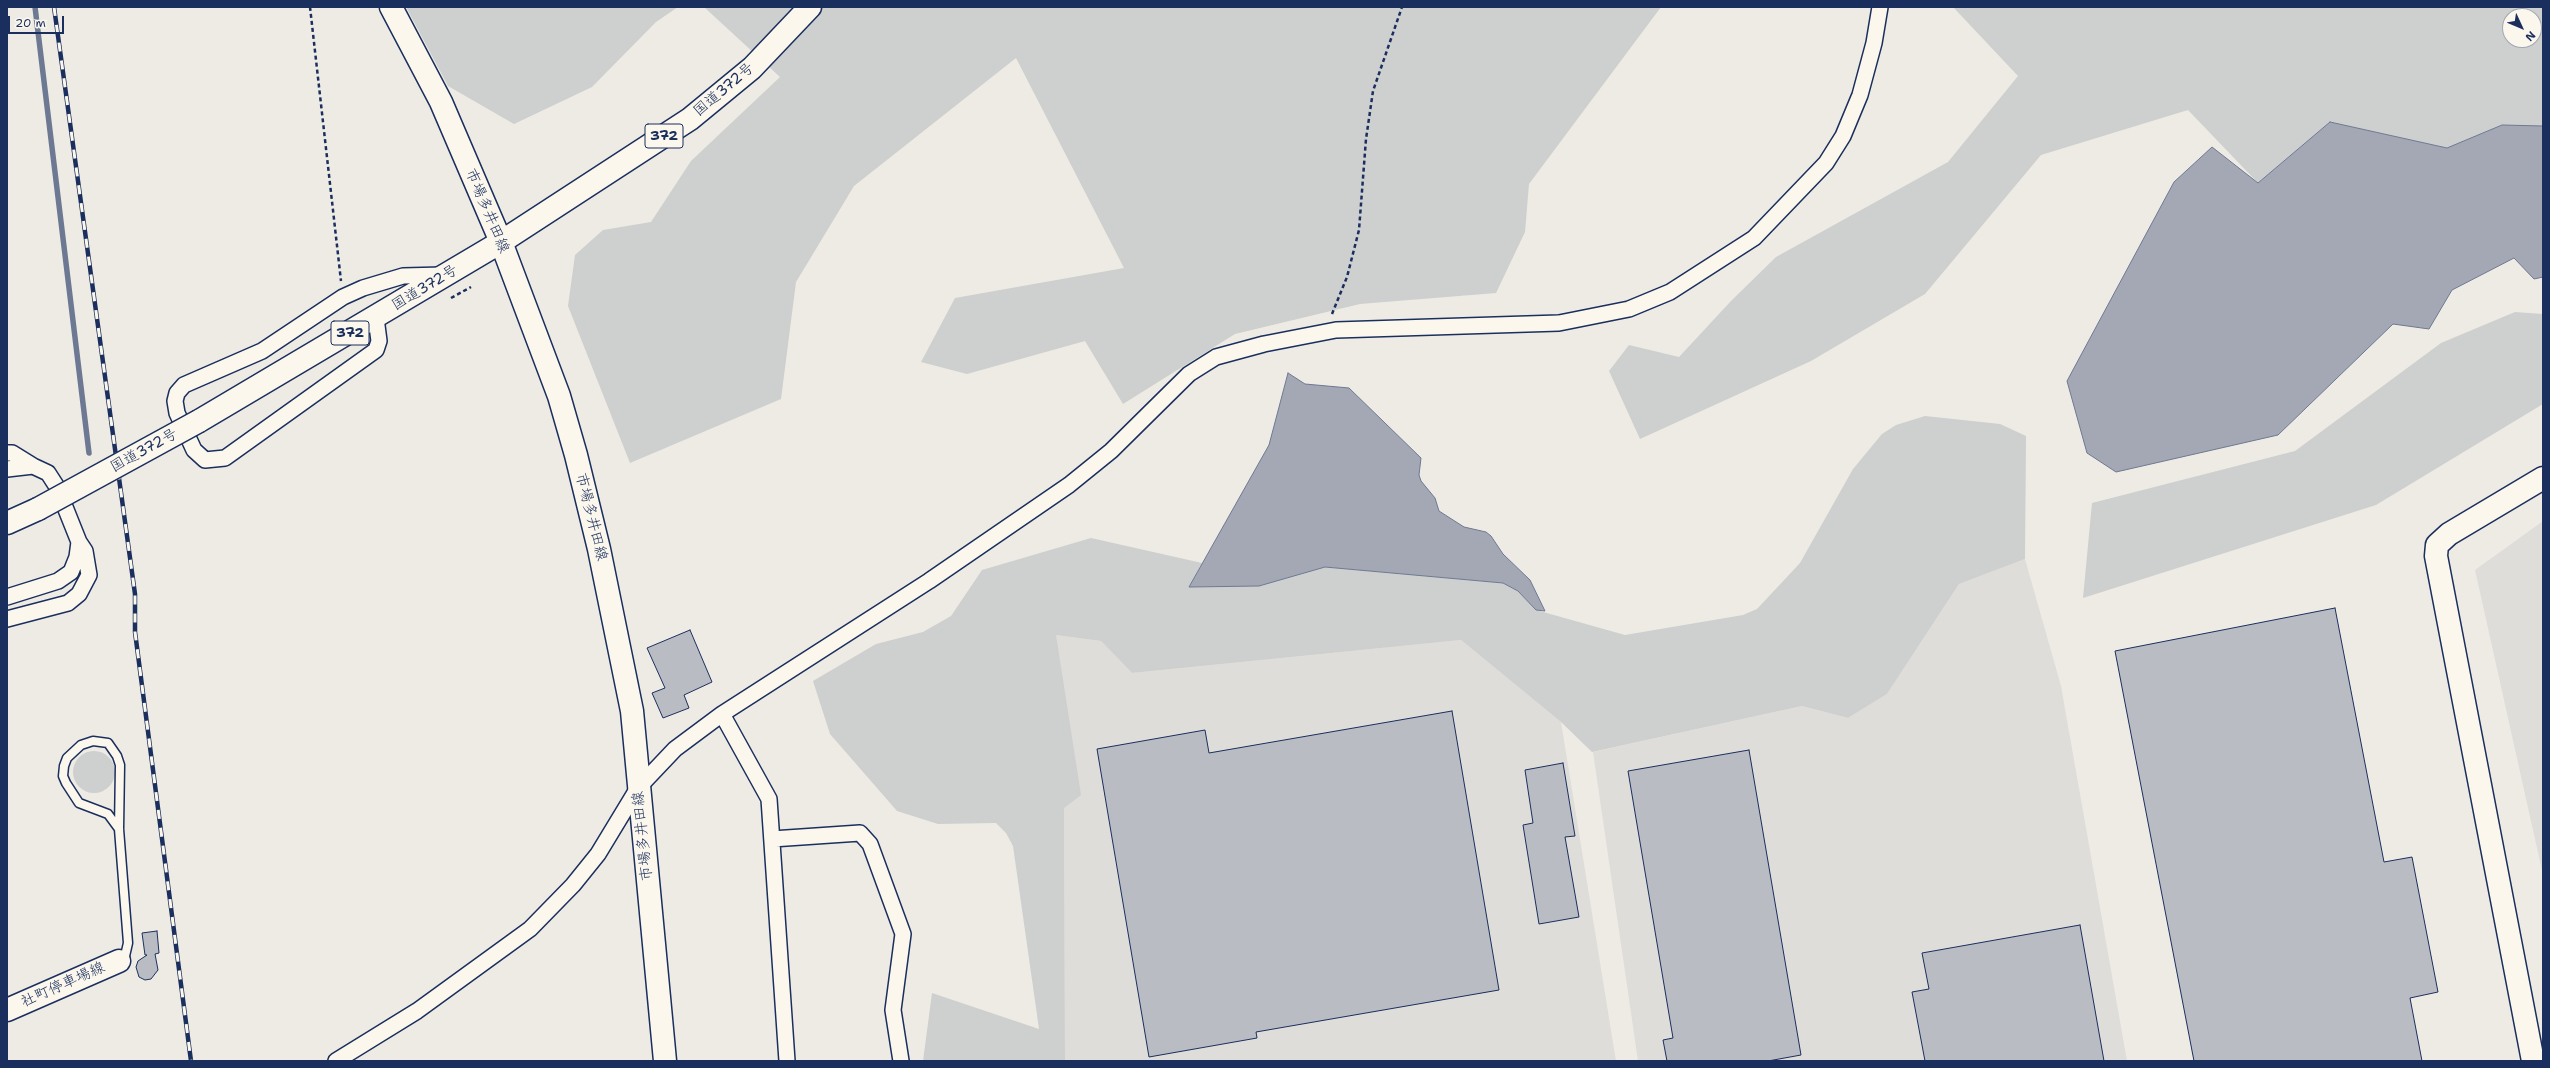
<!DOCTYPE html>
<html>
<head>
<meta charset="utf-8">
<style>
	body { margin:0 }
	#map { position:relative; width:2550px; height:1068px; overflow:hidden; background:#eeebe4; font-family:"Shantell Sans",sans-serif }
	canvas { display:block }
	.frame { position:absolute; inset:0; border:8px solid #1b2f5e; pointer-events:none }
	.north { position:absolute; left:2502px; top:8px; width:40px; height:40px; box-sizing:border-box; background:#fbf7ec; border:1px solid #a1a7b3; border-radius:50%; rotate:134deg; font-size:11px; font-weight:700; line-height:16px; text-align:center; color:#1b2f5e }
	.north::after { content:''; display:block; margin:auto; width:14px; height:18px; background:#1b2f5e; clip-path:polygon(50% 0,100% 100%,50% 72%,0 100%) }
	.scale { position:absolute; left:8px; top:16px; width:56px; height:18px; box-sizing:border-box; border:2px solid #1b2f5e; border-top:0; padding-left:5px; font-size:12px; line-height:14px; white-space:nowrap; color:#1b2f5e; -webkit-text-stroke:3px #fbf7ec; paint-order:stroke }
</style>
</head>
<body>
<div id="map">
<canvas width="2550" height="1068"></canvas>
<div class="frame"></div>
<div class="north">N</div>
<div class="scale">20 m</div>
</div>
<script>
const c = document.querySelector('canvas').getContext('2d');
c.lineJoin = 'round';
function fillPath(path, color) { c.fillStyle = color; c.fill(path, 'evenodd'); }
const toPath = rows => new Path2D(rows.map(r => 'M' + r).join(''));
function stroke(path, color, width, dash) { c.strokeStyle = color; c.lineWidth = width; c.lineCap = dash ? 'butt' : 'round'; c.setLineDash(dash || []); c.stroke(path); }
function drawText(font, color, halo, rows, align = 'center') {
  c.font = font + ' "Shantell Sans","Klee One",sans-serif'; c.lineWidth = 3; c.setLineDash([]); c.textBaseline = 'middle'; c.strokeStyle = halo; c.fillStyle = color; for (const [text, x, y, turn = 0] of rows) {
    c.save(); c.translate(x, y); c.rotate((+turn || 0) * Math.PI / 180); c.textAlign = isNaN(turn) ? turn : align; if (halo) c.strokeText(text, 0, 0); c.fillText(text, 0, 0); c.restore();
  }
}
const built = toPath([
	[2543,521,2543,875,2475,570],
	[2025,559,2061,686,2127,1061,1638,1061,1593,752,1802,706,1848,718,1887,694,1959,584],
	[1056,635,1101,641,1132,673,1461,640,1561,722,1616,1061,1065,1061,1064,808]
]);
const green = toPath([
	[406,7,678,7,656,22,592,87,514,124,448,86],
	[704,7,1661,7,1529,184,1525,232,1496,293,1360,304,1235,334,1123,404,1085,341,967,374,921,362,955,298,1124,268,1016,58,854,186,796,282,781,399,630,463,568,306,575,255,603,230,651,222,691,161,780,77],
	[1953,7,2543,7,2543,126,2502,125,2447,148,2330,122,2258,183,2188,110,2041,155,1925,294,1811,361,1640,439,1609,371,1629,345,1679,357,1731,301,1776,257,1948,162,2018,76],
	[2510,16,2534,16,2534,40,2510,40],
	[2515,312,2543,314,2543,404,2376,505,2083,598,2092,503,2295,451,2441,343],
	[1925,416,2000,424,2026,436,2025,559,1959,584,1887,694,1848,718,1802,706,1592,752,1561,722,1461,640,1132,673,1101,641,1056,635,1081,795,1064,808,1065,1061,923,1061,932,993,1039,1029,1013,846,1006,833,996,823,938,824,897,811,830,734,813,681,876,644,923,632,951,616,982,570,1091,538,1202,563,1189,587,1259,586,1324,567,1503,583,1518,591,1536,610,1625,635,1743,615,1757,609,1800,563,1853,469,1882,434,1896,425],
	'73 772a21 21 0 1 1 42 0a21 21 0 1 1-42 0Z'
]);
const water = toPath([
	[2330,122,2447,148,2502,125,2543,126,2543,277,2534,279,2514,258,2452,290,2429,329,2393,324,2278,435,2116,472,2087,453,2067,381,2174,182,2212,147,2258,183,2330,122],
	[1288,373,1305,384,1349,388,1421,458,1419,475,1421,481,1435,498,1439,511,1464,527,1486,532,1491,536,1503,554,1530,580,1545,611,1536,610,1518,591,1503,583,1325,567,1259,586,1189,587,1269,445,1288,373]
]);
const stream = toPath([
	[35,7,89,453]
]);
const building = toPath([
	[2335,608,2384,862,2412,857,2438,992,2410,998,2422,1061,2194,1061,2115,651,2335,608],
	[690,630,712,682,684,695,689,708,663,718,652,693,665,688,647,648,690,630],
	[1452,711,1499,990,1256,1032,1257,1038,1149,1057,1097,749,1205,730,1209,753,1452,711],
	[1749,750,1801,1055,1768,1061,1667,1061,1663,1040,1673,1038,1628,771,1749,750],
	[1563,763,1575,836,1565,837,1579,917,1539,924,1523,825,1533,823,1525,770,1563,763],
	[2080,925,2104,1061,1925,1061,1912,992,1929,989,1922,953,2080,925],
	[157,931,159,953,155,954,158,970,151,979,145,980,139,977,136,967,138,961,147,955,145,955,142,933,157,931]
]);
const path = toPath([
	[310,7,341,281],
	[451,298,471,287],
	[1332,314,1347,277,1359,230,1366,139,1373,91,1402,7]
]);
const lane = toPath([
	[119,829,108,814,79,803,66,783,63,776,64,766,67,758,81,745,93,741,108,743,117,756,120,765,119,829,128,943,125,956,120,960]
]);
const street = toPath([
	[376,318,379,341,376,350,225,458,205,460,194,450,177,413,175,401,177,393,184,385,262,351,343,297,363,288,403,276,443,275],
	[7,453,12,453,33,466],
	[7,469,33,466,48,473,57,487,79,542,77,557,71,572,58,581,7,597],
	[7,619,68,603,79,594,89,575,85,551,79,542],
	[722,714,769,799,787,1061],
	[772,839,860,833,870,844,903,934,893,1010,901,1061],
	[336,1061,417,1011,530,929,573,885,598,854,638,788,675,749,722,714,929,581,1069,485,1111,451,1189,374,1216,357,1264,344,1336,330,1559,323,1629,309,1670,292,1754,238,1826,163,1843,136,1860,95,1874,43,1880,7]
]);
const secondary = toPath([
	[391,7,441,102,501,242,559,396,576,455,599,549,632,711,665,1061],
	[7,1010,119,961],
	[2533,1061,2436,556,2437,545,2449,534,2543,478]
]);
const highway = toPath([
	[199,421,501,242,690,119,752,68,810,7],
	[7,523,38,509]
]);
const rail = toPath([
	[54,7,135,594,135,632,191,1061]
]);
const highwayBridge = toPath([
	[38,509,199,421]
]);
const shields = [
	[664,136,38],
	[350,333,38]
];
const shieldNames = [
	["372",664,136],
	["372",350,333]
];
const streetNames = [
	["国道372号",724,90,-40],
	["市場多井田線",487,211,67],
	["国道372号",425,288,-31],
	["国道372号",144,451,-29],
	["市場多井田線",591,517,76],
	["市場多井田線",643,836,-96],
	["社町停車場線",63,985,-24]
];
fillPath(built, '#deddda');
fillPath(green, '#cecfcf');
fillPath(water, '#a3a8b4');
stroke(water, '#6d7892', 1);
stroke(stream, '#6d7892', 5.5);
fillPath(building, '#b9bcc3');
stroke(building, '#1b2f5e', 1);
stroke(lane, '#1b2f5e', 11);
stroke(street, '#1b2f5e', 18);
stroke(secondary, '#1b2f5e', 25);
stroke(highway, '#1b2f5e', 25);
stroke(path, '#1b2f5e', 2.5, [4, 3]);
stroke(lane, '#fbf7ec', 8);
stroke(street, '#fbf7ec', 15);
stroke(secondary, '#fbf7ec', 22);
stroke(highway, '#fbf7ec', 22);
stroke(rail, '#1b2f5e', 4.5);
stroke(rail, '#fbf7ec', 3, [9]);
stroke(highwayBridge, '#1b2f5e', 25, []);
stroke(highwayBridge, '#fbf7ec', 22);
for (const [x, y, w] of shields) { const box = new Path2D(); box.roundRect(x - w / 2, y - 12, w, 24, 3); c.fillStyle = '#fbf7ec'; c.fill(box); stroke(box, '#1b2f5e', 1); }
drawText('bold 14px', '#1b2f5e', null, shieldNames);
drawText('15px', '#1b2f5e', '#fbf7ec', streetNames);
</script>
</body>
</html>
